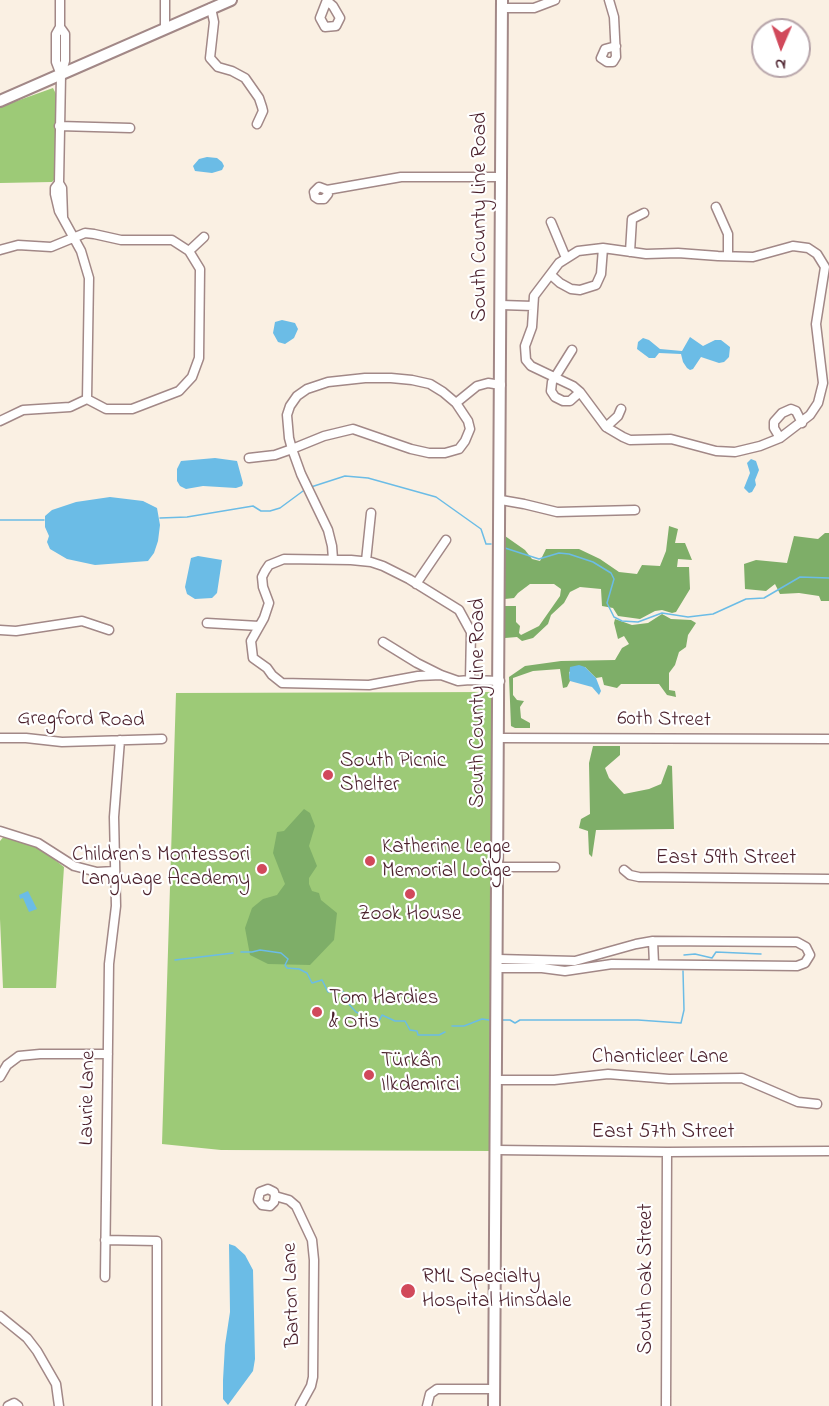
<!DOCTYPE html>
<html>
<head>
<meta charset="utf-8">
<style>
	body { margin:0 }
	#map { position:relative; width:829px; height:1406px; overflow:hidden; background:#faf0e3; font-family:"Indie Flower",sans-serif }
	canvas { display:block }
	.north { position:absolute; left:751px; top:18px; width:60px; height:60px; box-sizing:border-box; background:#fff; border:2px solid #b7a5aa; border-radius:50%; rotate:182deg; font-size:16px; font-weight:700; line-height:24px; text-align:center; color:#4a1f2b }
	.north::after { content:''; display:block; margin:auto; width:21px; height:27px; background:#d1495b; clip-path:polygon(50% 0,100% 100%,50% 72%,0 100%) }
</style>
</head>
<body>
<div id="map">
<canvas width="829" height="1406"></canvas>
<div class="north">N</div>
</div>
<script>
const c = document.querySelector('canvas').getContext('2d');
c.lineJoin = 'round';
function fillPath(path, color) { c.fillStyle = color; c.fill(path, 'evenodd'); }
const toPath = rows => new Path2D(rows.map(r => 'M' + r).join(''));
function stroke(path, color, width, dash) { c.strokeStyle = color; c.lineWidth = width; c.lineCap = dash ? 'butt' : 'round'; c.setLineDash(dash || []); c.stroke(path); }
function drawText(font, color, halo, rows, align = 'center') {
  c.font = font + ' "Indie Flower",sans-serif'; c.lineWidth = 4.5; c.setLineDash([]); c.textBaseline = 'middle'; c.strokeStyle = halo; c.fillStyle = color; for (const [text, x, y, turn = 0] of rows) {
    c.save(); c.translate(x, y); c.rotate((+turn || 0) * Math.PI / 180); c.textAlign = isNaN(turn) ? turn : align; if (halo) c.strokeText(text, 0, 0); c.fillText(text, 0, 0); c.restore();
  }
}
const green = toPath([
	[53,88,57,96,54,180,52,182,0,183,0,107],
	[493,692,494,1151,221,1150,162,1144,176,693],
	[5,835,41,849,64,867,56,988,3,988,0,919,0,841]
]);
const forest = toPath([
	[669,526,678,529,675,543,685,543,692,560,678,559,677,567,689,567,690,589,676,612,672,613,662,610,655,611,640,619,618,616,613,608,602,606,601,589,580,587,570,592,564,603,551,615,548,624,533,638,522,641,517,637,505,638,505,606,516,606,516,622,520,626,519,633,521,635,539,626,560,596,561,589,554,584,530,584,518,593,514,598,505,599,505,536,525,550,532,559,540,561,546,549,579,549,600,559,619,572,637,574,642,565,660,566,666,551],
	[825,533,829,533,829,601,821,601,819,596,799,593,780,594,775,584,766,591,745,589,744,564,756,560,787,563,794,536,818,539],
	[662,614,671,619,691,620,696,623,688,635,686,647,679,652,675,665,669,673,669,690,675,691,676,697,667,695,659,684,621,684,617,688,604,685,602,677,596,678,585,667,569,672,570,681,567,687,563,688,560,669,533,671,513,678,513,695,517,700,524,701,520,707,521,718,530,723,530,728,515,728,511,726,509,677,525,666,561,661,615,660,622,648,629,644,624,636,618,639,614,623,615,619,632,625,648,623],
	[593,746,620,746,620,755,605,768,609,778,624,794,649,789,661,784,668,765,672,766,674,829,596,830,592,857,589,854,588,831,579,828,581,819,590,814,589,763],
	[304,809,310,813,315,826,309,846,317,866,309,878,309,884,312,891,319,893,321,900,337,913,334,940,310,965,268,964,250,955,245,928,252,908,263,899,277,895,285,884,273,853,277,832,284,831]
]);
const water = toPath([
	[207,157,217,158,222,162,224,166,222,170,212,173,195,171,193,166,199,159],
	[282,320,295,323,298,329,294,338,285,344,278,342,273,333,275,322],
	[690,337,703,346,715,340,721,340,730,347,729,357,724,362,719,363,701,357,693,369,690,370,687,368,683,362,681,354,659,353,655,358,649,358,637,349,638,342,643,338,649,340,660,349,682,351],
	[215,458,237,461,243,483,242,486,236,488,203,486,186,489,180,486,177,481,177,469,181,461],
	[751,459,756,461,759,470,755,480,756,485,752,492,749,493,744,488,750,473,747,463],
	[110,497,143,501,157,508,160,525,158,541,154,553,148,561,95,565,67,559,50,549,47,542,49,536,45,527,45,516,52,510,76,502],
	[198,556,222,560,217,593,212,598,195,599,187,594,185,587,191,558],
	[579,665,585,667,596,678,601,691,599,695,592,687,570,681,569,677,570,667],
	[28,891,37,909,29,912,23,898,20,899,19,895],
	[229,1244,235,1246,245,1255,253,1270,255,1359,253,1371,228,1405,223,1399,223,1380,225,1345,230,1312]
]);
const stream = toPath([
	[311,487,345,476,368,478,436,497,481,529,486,544,491,544],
	[160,518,187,517,253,506,261,511,270,511,280,508,303,491],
	[0,520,44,520],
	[505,548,539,559,559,553,569,554,593,562,611,573,614,579,607,603,614,617,622,621,638,622,662,613,688,617,713,614,746,599,764,598,800,577,829,578],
	[241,952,252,952,260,950,281,953,288,959,285,965,287,968,299,969,307,973,312,983,322,980,328,992,342,991,347,995,346,1001,356,1012,374,1020,379,1021,382,1015,395,1021,405,1021,410,1030,417,1031,418,1035,439,1035,445,1032],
	[684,955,695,954,712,958,716,952,761,954],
	[175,960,233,953],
	[503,1020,510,1020,515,1023,520,1020,638,1020,681,1023,684,1010,683,971],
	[452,1026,464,1026,482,1019,489,1020]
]);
const minor = toPath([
	[60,0,60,27,56,34,56,62,61,75],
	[165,0,165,28],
	[609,0,614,17,616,57,613,62,607,62,601,58,605,49,616,46],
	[327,1,333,6,340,18,336,26,325,27,320,18,327,0],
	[211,8,214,22,210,58,218,67,232,71,245,78,259,98,262,107,263,111,257,124],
	[503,8,534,8,555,0],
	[60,27,65,34,65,61,61,75,59,183,55,188,55,194,59,211,81,251,89,278,87,399],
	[59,126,130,128],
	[59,183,62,188,63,217],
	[327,190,328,194,324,199,318,199,315,197,314,192,319,187,327,190,401,177,502,177],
	[716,207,728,234,728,256],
	[551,222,566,258],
	[793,246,808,248,817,254,825,267,816,324,823,383,818,403,810,415,780,438,760,446,735,452,716,451,671,439,630,440,623,437,606,427,580,392,573,386,531,366,526,360,525,346,532,327,534,296,559,263,578,251,603,248,646,254,678,253,718,256,753,257,793,246],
	[0,250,18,245,51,247,85,233,94,234,121,240,172,240,189,251,200,269,199,358,192,377,179,391,132,409,106,409,87,399,70,407,23,410,0,421],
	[189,251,204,237],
	[630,252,632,219,644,213],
	[551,275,560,283,571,289,580,290,596,285,601,274,603,248],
	[501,305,533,306],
	[572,350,552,382,551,391,555,397,563,401,570,401,580,392],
	[456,403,477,386,488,383,501,385],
	[606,427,618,416,621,409],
	[780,438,774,428,774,422,782,413,791,409,796,411,802,423],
	[249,458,275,455,292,449,324,436,353,429,411,449,429,453,445,453,459,449,465,441,470,429,468,421,456,403,443,392,430,384,412,380,391,378,365,378,328,382,307,389,297,396,290,406,287,415,289,438,292,449,301,474,328,530,332,546,333,559],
	[501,500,524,504,557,512,635,510],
	[366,561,371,513],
	[416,584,446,540],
	[207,623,259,626],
	[0,630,16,631,82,621,109,630],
	[383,642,417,663,441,675,458,681,470,680],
	[441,675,418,676,369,685,282,683,272,675,267,668,253,658,251,641,264,618,269,603,263,587,262,577,265,571,269,565,284,559,351,560,371,562,383,566,409,579,459,610,471,632,470,680,500,681],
	[0,738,26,738,62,742,162,739],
	[499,738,829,739],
	[0,831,38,843,74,866,97,872,115,871],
	[499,867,555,867],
	[624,870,630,875,639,877,829,879],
	[653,941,654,964],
	[498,968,542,968,565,971,612,964,797,966,805,963,810,955,806,947,797,942,653,941,636,944,575,961,498,959],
	[0,1077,7,1065,19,1056,40,1054,108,1054],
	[497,1080,554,1080,608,1074,669,1079,742,1078,798,1102,817,1104],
	[497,1150,667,1152,829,1151],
	[275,1196,274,1202,270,1206,262,1205,258,1200,260,1192,268,1189,274,1192,275,1196,289,1200,296,1206,312,1240,314,1260,313,1377,311,1386,300,1406],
	[105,1240,157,1241,157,1406],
	[105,1277,109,964,116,906,114,817,120,740],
	[0,1316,27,1338,37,1351,56,1384,59,1406],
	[8,1406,14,1403,18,1406],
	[427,1406,430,1394,437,1389,494,1389],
	[666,1406,667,1152]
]);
const major = toPath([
	[0,101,231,0],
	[494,1406,502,0]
]);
const markers = [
	[328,775,6,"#d1495b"],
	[370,861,6,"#d1495b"],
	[262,869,6,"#d1495b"],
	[410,894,6,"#d1495b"],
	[317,1012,6,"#d1495b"],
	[369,1075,6,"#d1495b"],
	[408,1291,8,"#d1495b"]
];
const streetNames = [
	["South County Line Road",482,217,-90],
	["South County Line Road",480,703,-90],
	["Gregford Road",81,721,1],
	["60th Street",664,721,1],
	["East 59th Street",726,860],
	["Chanticleer Lane",660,1059],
	["Laurie Lane",89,1098,-89],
	["East 57th Street",663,1134],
	["South Oak Street",648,1279,-90],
	["Barton Lane",293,1295,-92]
];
const poiNames = [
	["South Picnic",340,763],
	["Shelter",340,787],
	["Katherine Legge",382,849],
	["Memorial Lodge",382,873],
	["Children's Montessori",250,857,"right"],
	["Language Academy",250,881,"right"],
	["Zook House",410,916,"center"],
	["Tom Hardies",329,1000],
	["& Otis",329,1024],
	["Türkân",381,1063],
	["Ilkdemirci",381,1087],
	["RML Specialty",422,1279],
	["Hospital Hinsdale",422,1303]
];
fillPath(green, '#9dca77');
fillPath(forest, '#7eae68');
fillPath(water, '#6bbce6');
stroke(stream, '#6bbce6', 1.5);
stroke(minor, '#a28887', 11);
stroke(major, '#a28887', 14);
stroke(minor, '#fff', 8);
stroke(major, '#fff', 10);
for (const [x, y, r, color] of markers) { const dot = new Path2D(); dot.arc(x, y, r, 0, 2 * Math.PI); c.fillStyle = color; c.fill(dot); stroke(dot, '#fff', 2); }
drawText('21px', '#4a1f2b', '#fff', streetNames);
drawText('21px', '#4a1f2b', '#fff', poiNames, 'left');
</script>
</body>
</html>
